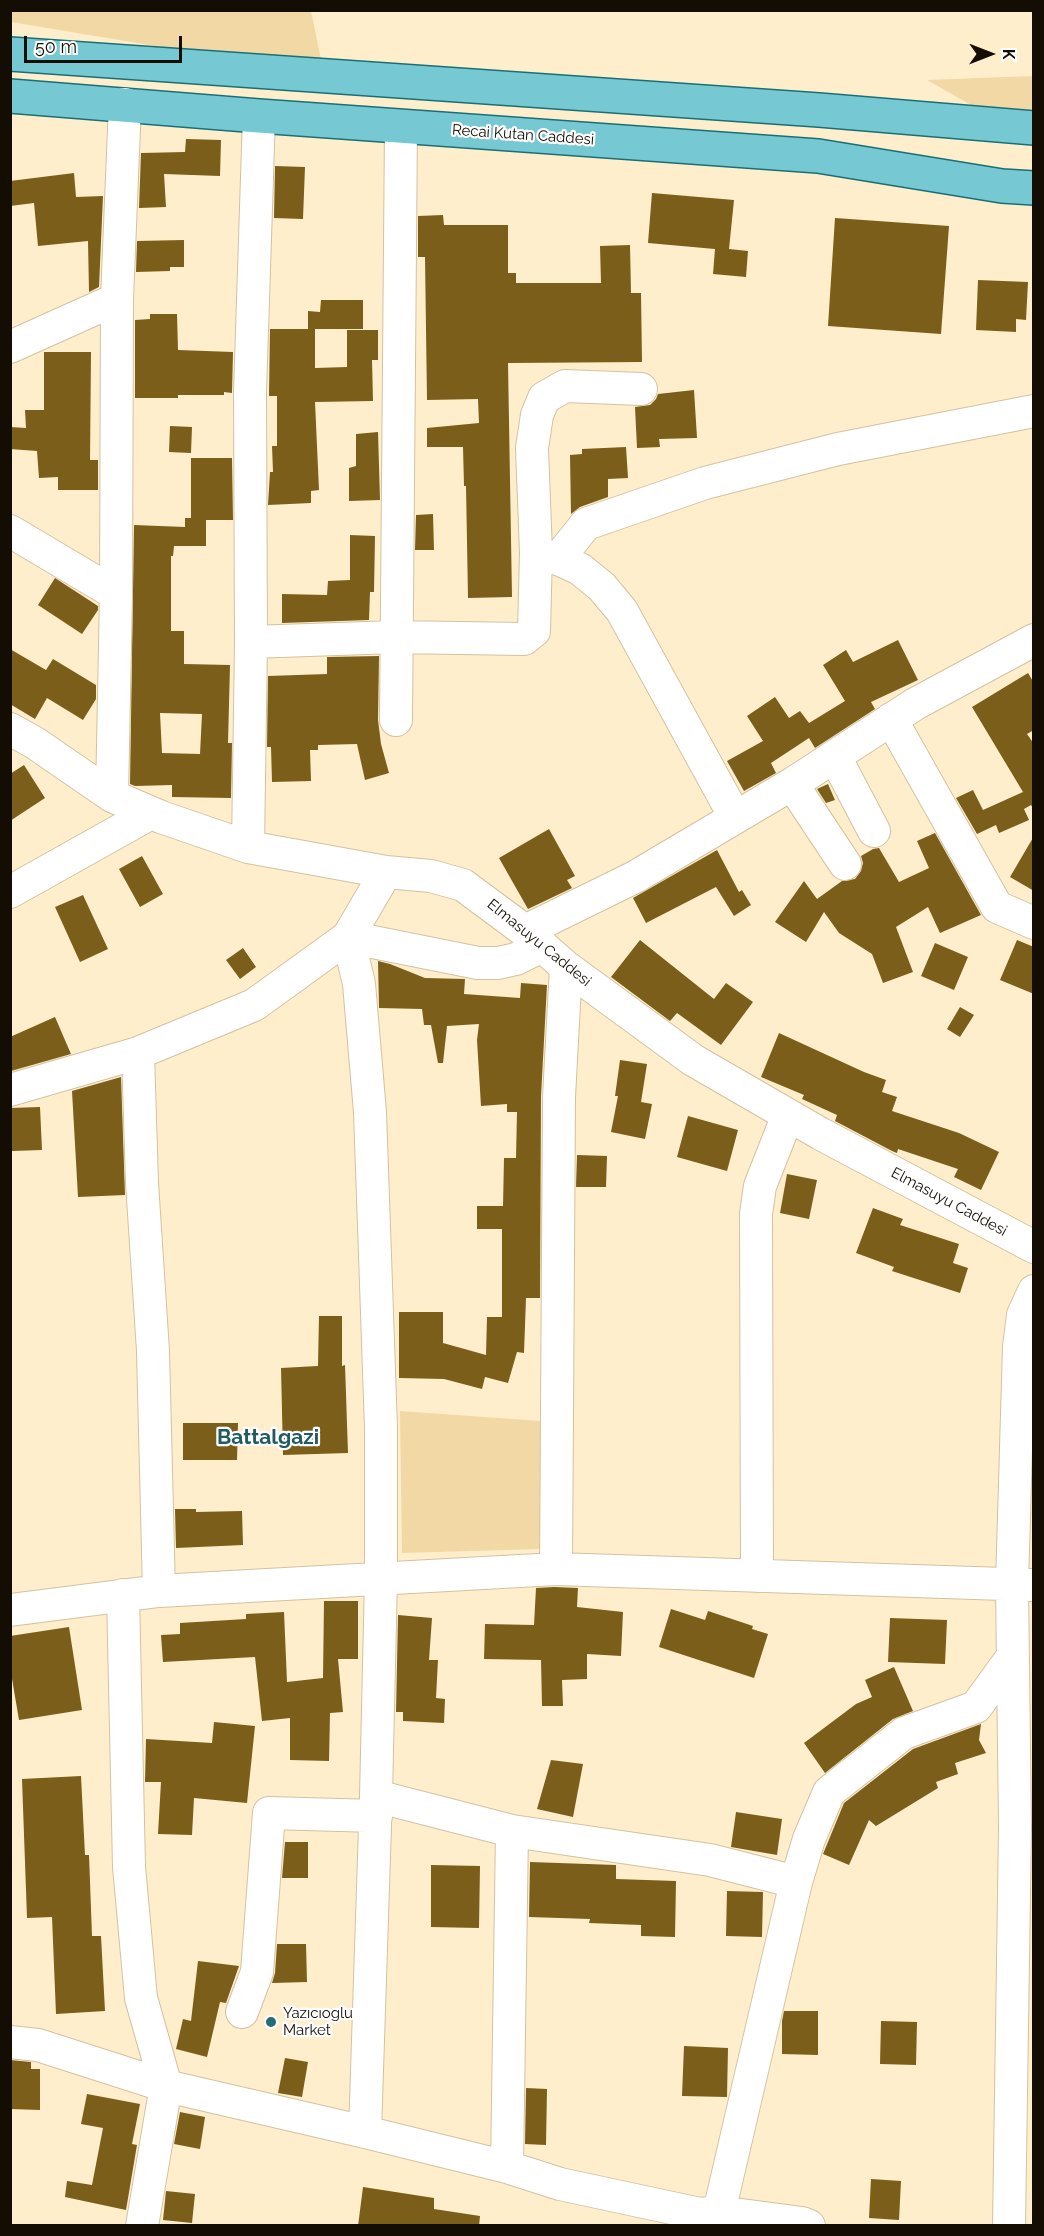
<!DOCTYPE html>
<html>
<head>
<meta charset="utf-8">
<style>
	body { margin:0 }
	#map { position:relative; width:1044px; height:2236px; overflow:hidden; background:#fec; font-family:Raleway,sans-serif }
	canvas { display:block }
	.frame { position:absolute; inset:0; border:12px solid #130d03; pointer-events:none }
	.north { position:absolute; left:960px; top:24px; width:60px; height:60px; -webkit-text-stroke:4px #fff; paint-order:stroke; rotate:90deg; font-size:16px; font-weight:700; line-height:24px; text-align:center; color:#130d03 }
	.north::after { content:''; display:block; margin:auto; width:21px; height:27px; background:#130d03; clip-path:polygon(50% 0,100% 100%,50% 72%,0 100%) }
	.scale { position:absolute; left:24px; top:36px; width:158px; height:27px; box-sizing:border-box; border:3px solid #130d03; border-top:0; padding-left:8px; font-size:18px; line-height:21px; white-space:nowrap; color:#130d03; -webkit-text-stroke:4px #fff; paint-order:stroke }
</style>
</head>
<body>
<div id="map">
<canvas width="1044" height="2236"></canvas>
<div class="frame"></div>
<div class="north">K</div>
<div class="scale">50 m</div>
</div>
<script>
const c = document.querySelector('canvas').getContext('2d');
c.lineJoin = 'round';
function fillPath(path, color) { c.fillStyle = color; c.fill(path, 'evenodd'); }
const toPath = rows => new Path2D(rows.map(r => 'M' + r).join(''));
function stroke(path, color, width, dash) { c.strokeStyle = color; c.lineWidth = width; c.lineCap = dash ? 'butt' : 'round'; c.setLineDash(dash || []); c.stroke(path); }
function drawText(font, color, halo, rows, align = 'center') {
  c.font = font + ' Raleway,sans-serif'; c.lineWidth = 4.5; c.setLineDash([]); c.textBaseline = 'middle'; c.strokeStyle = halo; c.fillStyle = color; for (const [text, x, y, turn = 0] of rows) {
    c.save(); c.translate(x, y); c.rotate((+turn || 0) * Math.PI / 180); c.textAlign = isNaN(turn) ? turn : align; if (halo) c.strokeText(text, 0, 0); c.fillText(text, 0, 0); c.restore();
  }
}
const green = toPath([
	[10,11,311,11,324,74,11,22],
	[1033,76,1033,125,1008,126,927,80],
	[400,1411,540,1421,541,1549,402,1553]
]);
const building = toPath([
	[186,139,221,140,220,176,164,174,166,207,139,208,141,153,185,152],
	[275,166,305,167,303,219,274,218],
	[74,173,76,197,103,196,99,287,89,292,88,241,38,246,34,203,10,206,10,181],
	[652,193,734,200,729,249,748,251,746,277,713,274,715,249,648,243],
	[443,215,444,225,508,225,508,273,516,273,516,283,601,283,600,246,630,245,631,293,641,293,642,362,508,363,512,597,468,598,466,486,464,486,463,447,427,447,427,428,479,423,478,399,427,400,425,257,418,257,418,216],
	[835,218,949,226,941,334,828,326],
	[184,240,184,267,170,267,170,271,136,272,137,241],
	[978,280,1028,282,1026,320,1016,319,1016,332,976,330],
	[321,300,363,300,363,329,308,329,308,311,320,312],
	[150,314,177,314,178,350,233,352,232,393,224,392,224,395,178,395,178,398,135,398,135,320,150,319],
	[270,329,315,329,315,368,347,367,347,330,378,330,378,360,372,360,373,401,315,402,319,490,311,491,311,503,268,505,270,472,273,472,272,446,277,446,277,396,269,396],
	[44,352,91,352,90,460,98,460,98,490,58,490,58,477,39,478,37,451,10,449,10,427,26,428,25,410,44,410],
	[694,390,697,438,659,439,660,447,637,448,635,407,650,405,656,399,658,394],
	[170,426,192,427,191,453,169,452],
	[378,432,380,500,349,501,349,468,356,466,356,434],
	[626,447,628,478,608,479,608,497,580,507,571,514,570,455,582,454,582,449],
	[191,458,232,458,233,520,206,520,206,546,174,546,173,556,171,556,171,631,184,631,184,664,230,665,228,743,232,743,231,798,172,797,172,785,135,786,130,784,134,525,185,527,185,518,191,518],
	[160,713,202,714,200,754,162,753],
	[433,514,434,550,415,550,416,515],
	[350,535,375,536,374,592,370,592,369,620,282,623,282,594,327,595,328,581,350,580],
	[55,578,98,606,98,610,82,634,38,605],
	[898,640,918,680,871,702,875,709,815,748,809,738,771,763,776,773,744,791,727,761,763,741,747,716,775,697,789,718,800,711,809,723,845,701,823,665,846,650,853,662],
	[10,649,46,670,53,659,96,685,96,699,83,720,47,698,35,719,10,704],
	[379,656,378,720,381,744,389,773,365,780,357,744,318,745,318,750,310,750,311,781,272,782,271,747,267,747,268,676,327,674,327,657],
	[1028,673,1034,683,1034,730,1027,734,1034,744,1034,810,1031,805,1024,809,1029,820,999,833,996,825,977,834,956,798,973,790,983,810,1023,792,972,707],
	[24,765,45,798,10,821,10,774],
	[828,784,835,800,826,803,817,789],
	[549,829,575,876,567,880,572,888,528,909,499,858],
	[935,833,981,915,940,933,928,907,896,927,913,972,883,983,872,954,839,933,824,912,806,942,775,922,804,881,817,899,842,881,855,879,861,871,863,863,861,856,873,849,879,848,899,882,929,868,917,841],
	[1034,836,1034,891,1010,877],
	[717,850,739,892,742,890,751,905,734,916,716,887,646,923,633,898],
	[142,856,163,894,140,907,119,869],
	[83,895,108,949,80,962,55,907],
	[640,940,714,999,726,983,753,1002,721,1045,677,1013,670,1021,611,977],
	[1017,940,1034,947,1034,994,1000,980],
	[935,943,968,957,954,990,921,976],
	[243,948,256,967,240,979,226,960],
	[378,961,390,964,425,978,465,979,464,994,520,998,521,983,547,985,541,1096,540,1298,526,1298,524,1353,517,1352,508,1383,485,1377,482,1389,444,1379,399,1378,399,1312,443,1312,443,1343,486,1355,487,1317,502,1317,502,1229,477,1229,477,1206,503,1206,504,1158,516,1158,517,1112,507,1112,507,1104,481,1106,477,1040,479,1024,447,1026,443,1063,438,1063,431,1025,424,1025,422,1009,379,1008],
	[960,1007,974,1015,960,1037,947,1029],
	[55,1017,71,1054,11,1071,10,1037],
	[779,1033,864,1072,886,1080,882,1092,897,1097,892,1111,959,1133,999,1152,981,1190,954,1177,958,1169,898,1149,897,1153,892,1151,835,1121,837,1115,802,1099,804,1095,761,1077],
	[620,1060,647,1064,641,1102,652,1104,645,1139,611,1132,618,1096,615,1096],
	[121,1077,125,1195,78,1197,72,1091],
	[40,1107,42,1150,12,1151,10,1108],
	[688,1116,738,1130,727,1171,677,1157],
	[577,1155,607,1156,606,1187,576,1187],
	[787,1174,817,1180,809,1219,780,1213],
	[873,1208,903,1219,900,1225,959,1244,953,1263,968,1268,960,1293,892,1271,894,1267,856,1253],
	[319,1316,342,1316,342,1366,345,1365,348,1453,283,1455,281,1368,318,1366],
	[183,1423,238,1423,237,1460,183,1460],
	[175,1509,196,1509,196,1512,242,1511,243,1545,176,1548],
	[554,1587,578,1588,577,1607,623,1612,621,1656,587,1654,587,1679,562,1680,563,1706,542,1706,541,1660,484,1659,485,1624,534,1625,536,1588],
	[324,1601,358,1601,358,1659,338,1659,343,1712,330,1713,329,1761,290,1760,290,1718,262,1721,255,1657,163,1662,161,1635,180,1634,180,1623,246,1619,246,1614,284,1612,287,1682,323,1678],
	[671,1609,705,1620,708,1611,753,1626,752,1629,768,1634,754,1678,659,1647],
	[398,1615,432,1618,429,1660,438,1660,436,1698,445,1699,444,1723,403,1721,403,1712,396,1712],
	[890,1618,947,1620,945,1664,888,1662],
	[69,1627,82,1710,19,1720,10,1667,10,1636],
	[894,1667,913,1711,893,1719,825,1773,804,1743,856,1704,872,1697,865,1680],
	[214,1722,255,1726,247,1803,194,1798,192,1835,158,1834,161,1782,145,1782,146,1739,212,1743],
	[981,1724,979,1740,986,1753,955,1763,958,1774,936,1782,938,1788,876,1826,869,1820,849,1865,823,1854,844,1803,913,1749],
	[551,1760,583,1764,573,1817,537,1809],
	[81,1776,85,1855,89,1855,92,1936,101,1936,105,2011,56,2014,52,1917,27,1918,22,1779],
	[736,1812,782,1819,777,1855,731,1847],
	[285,1842,308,1842,308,1878,282,1878],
	[530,1862,616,1865,616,1879,676,1881,675,1937,641,1936,641,1925,589,1923,590,1919,529,1917],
	[431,1865,480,1866,479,1928,431,1927],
	[727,1891,763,1892,762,1937,726,1936],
	[277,1944,306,1944,307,1982,272,1983,275,1973],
	[198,1961,239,1966,226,2003,220,2002,207,2057,176,2049,183,2019,191,2021],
	[784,2011,818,2011,818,2055,782,2054,782,2021],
	[881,2021,917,2022,916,2065,880,2064],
	[684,2046,728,2048,727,2097,682,2096],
	[285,2058,308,2062,302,2097,278,2093],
	[10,2060,31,2062,31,2069,40,2069,40,2110,10,2109],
	[526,2088,547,2089,546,2145,525,2144],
	[87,2094,140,2104,132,2144,137,2145,126,2210,65,2197,67,2181,92,2185,103,2128,81,2124],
	[180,2112,205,2117,200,2149,174,2144],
	[871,2179,901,2181,899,2220,869,2218],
	[363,2187,434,2198,434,2209,480,2216,479,2226,358,2226],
	[166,2191,195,2194,192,2223,163,2220]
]);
const minor = toPath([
	[10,347,117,299],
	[10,531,116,594],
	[539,554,558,559,580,569,602,587,622,611,735,817],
	[558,559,586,524,705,483,838,449,1034,411],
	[251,642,395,637,524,639,534,631,536,553,532,448,537,415,544,398,565,386,641,389],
	[891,719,997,907,1034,923],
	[396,720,401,126],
	[10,729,35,743,112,796,161,817,248,847,386,872,431,876,463,885,525,931,566,967,693,1060,821,1134,1034,1247],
	[835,757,874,831],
	[792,784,845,864],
	[112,796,116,594,117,299,125,104],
	[248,847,251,642,250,392,259,116],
	[10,892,151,813],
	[525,931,635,877,792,784,915,704,1034,640],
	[138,1053,142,1183,153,1351,159,1591],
	[10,1090,138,1053,254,1005,348,937,478,963,498,963,516,959,542,946],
	[556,1569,559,1097,566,967],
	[757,1576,756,1214,760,1186,788,1115],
	[123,1595,129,1867,141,1998,166,2086,142,2226],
	[10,1610,159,1591,556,1569,1034,1585],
	[376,1796,512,1831,710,1860,796,1882,719,2212],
	[796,1882,809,1839,829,1792,904,1733,976,1707,1013,1656],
	[242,2012,257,1972,269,1813,376,1816],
	[10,2042,38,2045,166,2086,365,2132,507,2167,560,2184,700,2214,719,2212,802,2223,809,2226],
	[365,2132,376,1796,381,1578,381,1428,370,1112,359,984,348,937,386,872],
	[507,2167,512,1831],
	[1009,2226,1015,1828,1012,1584,1019,1347,1023,1315,1034,1291]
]);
const major = toPath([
	[10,54,819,110,1034,128],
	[10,96,259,116,818,156,1002,186,1034,188]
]);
const markers = [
	[271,2022,6,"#236d76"]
];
const streetNames = [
	["Recai Kutan Caddesi",523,135,4],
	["Elmasuyu Caddesi",539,943,39],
	["Elmasuyu Caddesi",949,1202,28]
];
const poiNames = [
	["Yazıcıoglu",283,2013],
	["Market",283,2030]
];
const districtNames = [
	["Battalgazi",268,1438]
];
fillPath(green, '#f2d8a4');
fillPath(building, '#7b5e19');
stroke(minor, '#d3c2a1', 34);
stroke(major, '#187076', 36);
stroke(minor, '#fff', 32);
stroke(major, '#76c9d2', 33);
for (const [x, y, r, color] of markers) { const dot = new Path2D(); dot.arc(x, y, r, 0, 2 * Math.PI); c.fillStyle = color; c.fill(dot); stroke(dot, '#fff', 2); }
drawText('15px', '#130d03', '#fff', streetNames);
drawText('15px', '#130d03', '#fff', poiNames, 'left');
drawText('bold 21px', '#215b62', '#fff', districtNames);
</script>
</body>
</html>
